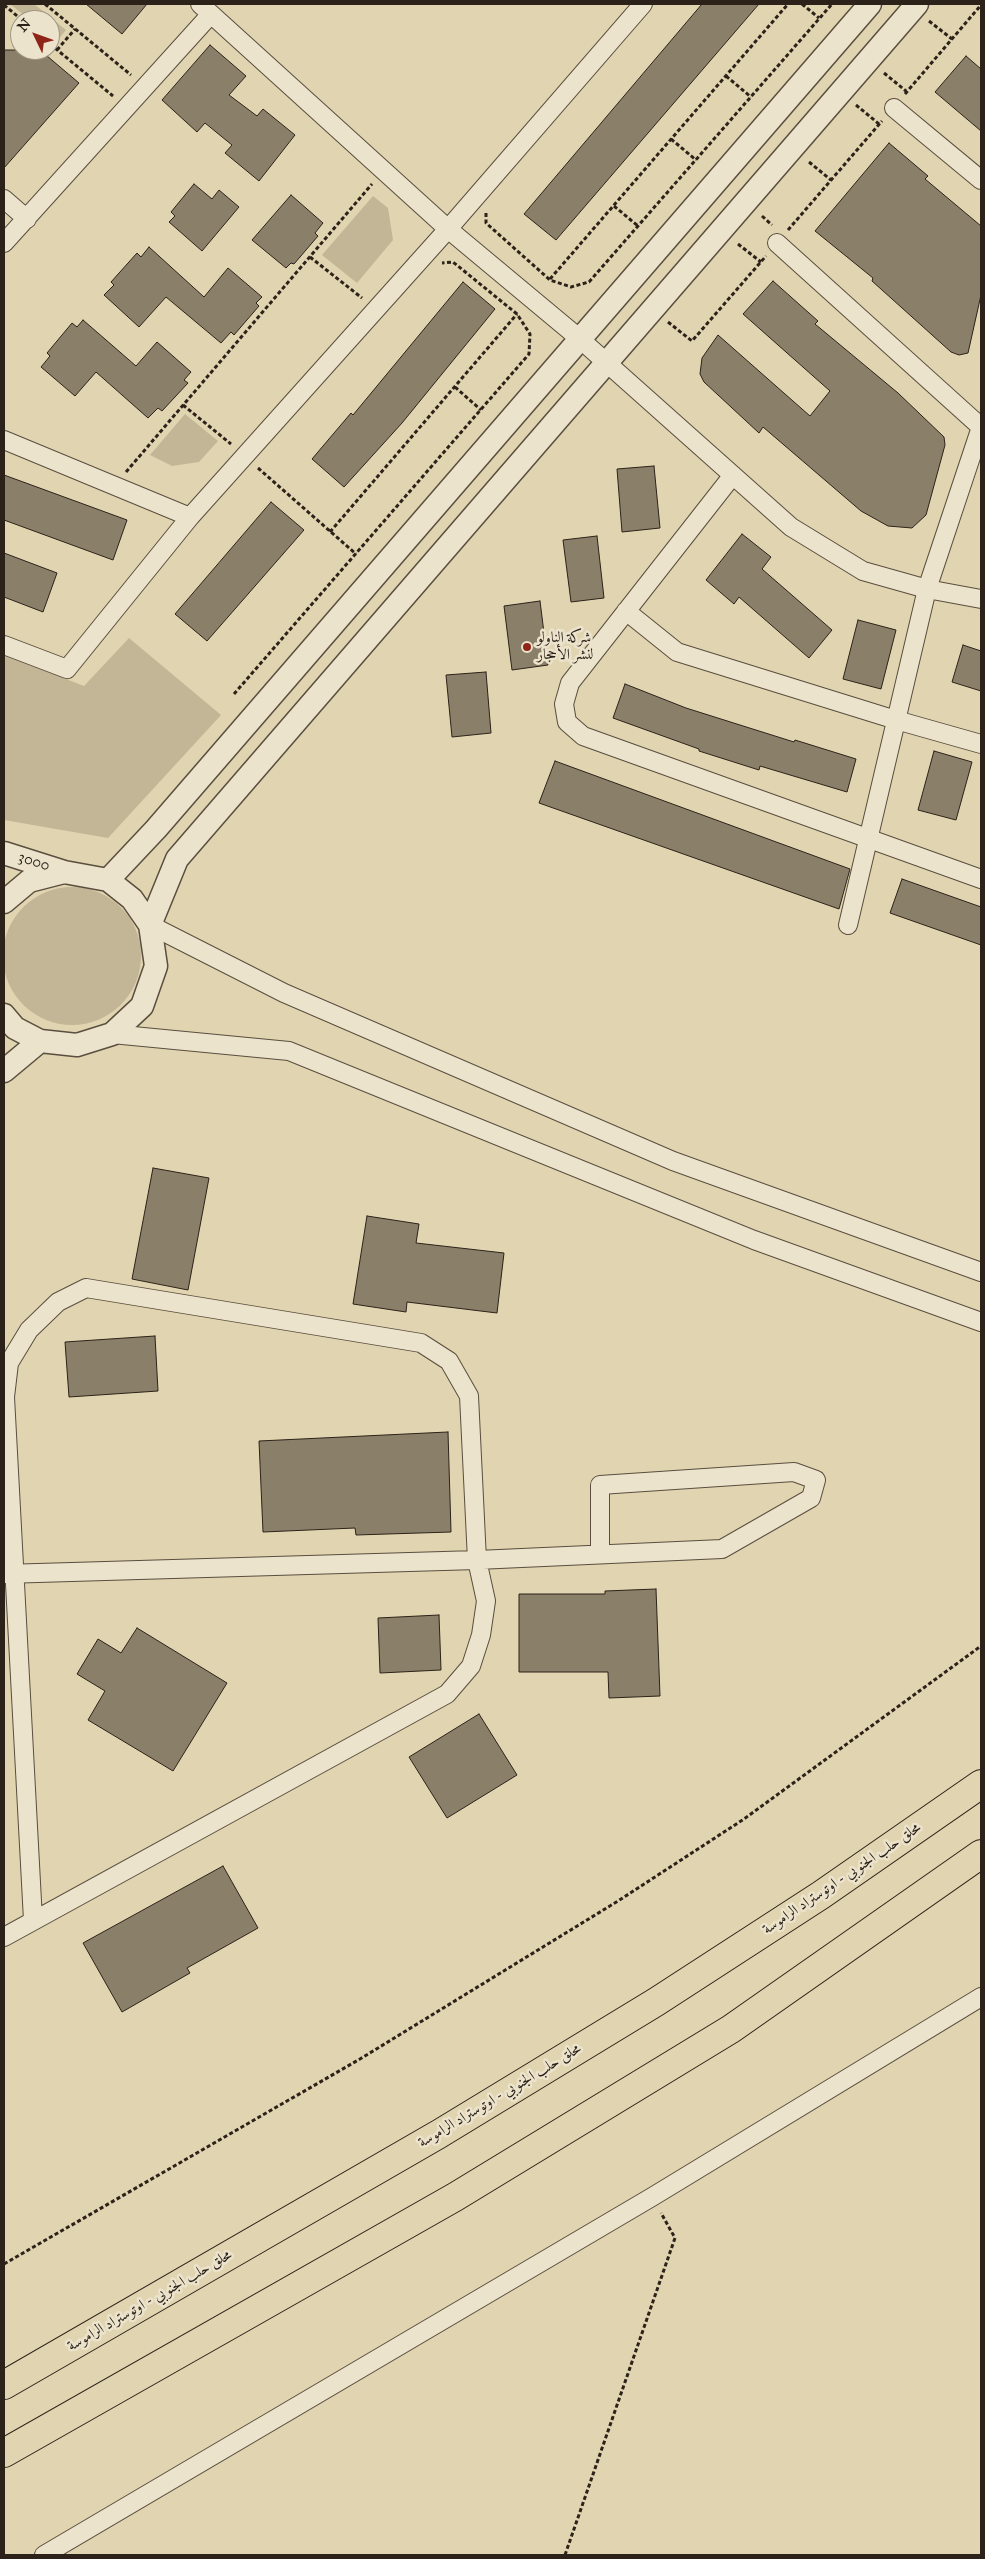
<!DOCTYPE html>
<html>
<head>
<meta charset="utf-8">
<style>
	body { margin:0 }
	#map { position:relative; width:985px; height:2559px; overflow:hidden; background:#e1d4b0; font-family:"IM FELL Great Primer",serif }
	canvas { display:block }
	.frame { position:absolute; inset:0; border:5px solid #2c2219; pointer-events:none }
	.north { position:absolute; left:10px; top:10px; width:50px; height:50px; box-sizing:border-box; background:#ece3cc; border:1px solid #9f9684; border-radius:50%; rotate:312deg; font-size:14px; font-weight:700; line-height:20px; text-align:center; color:#2c2219 }
	.north::after { content:''; display:block; margin:auto; width:18px; height:22px; background:#8f2418; clip-path:polygon(50% 0,100% 100%,50% 72%,0 100%) }
</style>
</head>
<body>
<div id="map">
<canvas width="985" height="2559"></canvas>
<div class="frame"></div>
<div class="north">N</div>
</div>
<script>
const c = document.querySelector('canvas').getContext('2d');
c.lineJoin = 'round';
function fillPath(path, color) { c.fillStyle = color; c.fill(path, 'evenodd'); }
const toPath = rows => new Path2D(rows.map(r => 'M' + r).join(''));
function stroke(path, color, width, dash) { c.strokeStyle = color; c.lineWidth = width; c.lineCap = dash ? 'butt' : 'round'; c.setLineDash(dash || []); c.stroke(path); }
function drawText(font, color, halo, rows, align = 'center') {
  c.font = font + ' "IM FELL Great Primer",Amiri,serif'; c.lineWidth = 5; c.setLineDash([]); c.textBaseline = 'middle'; c.strokeStyle = halo; c.fillStyle = color; for (const [text, x, y, turn = 0] of rows) {
    c.save(); c.translate(x, y); c.rotate((+turn || 0) * Math.PI / 180); c.textAlign = isNaN(turn) ? turn : align; if (halo) c.strokeText(text, 0, 0); c.fillText(text, 0, 0); c.restore();
  }
}
const green = toPath([
	[10,4,34,4,66,30,56,42,50,36,50,20,30,20],
	[373,196,388,208,393,240,357,283,322,255],
	[185,414,218,441,199,462,172,466,150,455],
	[129,638,221,715,108,838,4,820,4,655,84,686],
	'3 956a69 69 0 1 1 138 0a69 69 0 1 1-138 0Z'
]);
const building = toPath([
	[86,4,147,4,122,34,86,4],
	[702,4,759,4,556,240,524,214,702,4],
	[210,45,246,76,229,95,257,116,263,109,295,135,259,181,225,153,232,145,205,123,197,132,162,100,210,45],
	[4,50,40,50,79,83,4,168,4,50],
	[966,56,981,69,981,131,935,92,966,56],
	[889,143,928,176,925,179,981,226,981,295,968,353,959,355,951,352,872,281,873,278,815,231,889,143],
	[194,184,212,199,219,190,239,207,202,251,169,222,175,216,171,212,194,184],
	[291,195,323,223,315,233,318,236,294,264,291,263,286,268,252,240,291,195],
	[149,247,204,297,228,268,262,297,256,303,259,306,234,335,231,332,221,343,166,297,139,327,104,295,114,285,111,282,137,253,141,257,149,247],
	[773,281,818,321,815,324,898,393,944,437,945,445,926,515,912,528,888,526,861,511,763,427,759,433,704,382,700,374,702,358,718,335,810,416,830,391,743,314,773,281],
	[463,282,495,309,402,423,344,487,312,459,351,413,353,415,463,282],
	[83,320,136,366,157,342,191,372,184,380,188,383,162,411,158,408,148,418,96,372,75,396,41,367,50,356,47,353,72,323,77,327,83,320],
	[654,466,660,528,622,532,617,469,654,466],
	[4,475,127,520,113,560,4,520,4,475],
	[271,502,304,530,207,641,175,614,271,502],
	[742,534,771,557,762,569,832,630,809,658,739,597,734,604,706,580,742,534],
	[597,536,604,598,571,602,563,540,597,536],
	[4,553,57,573,43,612,4,597,4,553],
	[540,601,548,665,512,670,504,606,540,601],
	[858,620,896,630,881,689,843,679,858,620],
	[963,645,981,651,981,691,952,682,963,645],
	[486,672,491,733,452,737,446,675,486,672],
	[625,684,686,708,794,742,795,740,856,759,847,792,760,766,759,770,699,751,699,749,613,718,625,684],
	[934,751,972,762,956,820,918,810,934,751],
	[555,761,850,869,839,909,539,803,555,761],
	[902,879,981,907,981,945,890,913,902,879],
	[153,1168,209,1178,188,1290,132,1279,153,1168],
	[367,1216,419,1224,416,1243,504,1253,497,1313,407,1302,406,1312,353,1304,367,1216],
	[155,1336,158,1391,69,1397,65,1342,155,1336],
	[448,1432,451,1532,356,1535,355,1528,263,1532,259,1441,448,1432],
	[656,1589,660,1696,609,1698,608,1672,519,1672,519,1594,605,1594,605,1591,656,1589],
	[439,1615,441,1670,380,1673,378,1618,439,1615],
	[137,1628,227,1683,173,1771,88,1720,105,1691,77,1674,98,1639,121,1653,137,1628],
	[479,1714,517,1775,447,1818,409,1757,479,1714],
	[223,1866,258,1928,187,1968,190,1973,122,2012,83,1943,223,1866]
]);
const path = toPath([
	[45,4,131,75],
	[802,4,819,18],
	[4,5,22,20],
	[929,21,952,39],
	[50,44,113,96],
	[57,50,75,29],
	[884,73,906,91],
	[726,76,751,97],
	[905,94,981,5],
	[856,105,879,124],
	[671,139,696,160],
	[809,162,831,180],
	[614,206,638,226],
	[486,213,486,223,550,280,571,287,589,282,832,4],
	[762,216,772,225],
	[788,230,882,121],
	[738,244,761,262],
	[310,257,362,298],
	[550,279,788,4],
	[668,322,692,341,766,256],
	[455,387,481,410],
	[183,405,231,444],
	[258,468,356,554],
	[126,472,372,184],
	[330,532,517,314],
	[234,694,529,354,530,334,517,314,453,262,442,263],
	[4,2264,360,2059,618,1901,744,1819,981,1646],
	[565,2555,675,2238,661,2213]
]);
const minor = toPath([
	[200,4,448,229,580,339,791,527,863,571,927,589,981,599],
	[894,108,981,180],
	[4,199,27,219],
	[4,243,211,14],
	[777,243,981,427],
	[4,440,190,517],
	[733,475,570,683,564,704,567,722,583,736,981,879],
	[626,611,677,652,896,720,981,744],
	[4,645,67,669,190,517,448,229,643,4],
	[150,925,284,993,673,1161,981,1272],
	[848,925,927,589,981,427],
	[112,1034,289,1051,754,1240,981,1322],
	[4,1574,477,1560,722,1549,811,1498,816,1480,794,1472,600,1485,600,1553],
	[4,1937,447,1694,471,1666,481,1635,486,1601,477,1560,469,1396,449,1361,421,1343,86,1288,58,1302,29,1330,9,1363,5,1397,33,1920],
	[44,2555,652,2197,981,1997]
]);
const tertiary = toPath([
	[4,853,64,872],
	[108,880,156,829,870,4],
	[4,902,29,881,64,872,108,880,132,899,150,925,156,966,142,1006,112,1034,77,1045,40,1041,15,1028,4,1015],
	[150,925,177,859,917,4],
	[4,1071,40,1041]
]);
const trunk = toPath([
	[4,2385,439,2134,656,2002,821,1895,981,1784],
	[4,2453,455,2197,731,2029,981,1854]
]);
const markers = [
	[527,647,5,"#8f2418"]
];
const poiNames = [
	["شركة الناولو",537,638],
	["لنشر الأحجار",537,655]
];
const streetNames = [
	["3000",34,862,18],
	["محلق حلب الجنوبي - اوتوستراد الراموسة",842,1879,-34],
	["محلق حلب الجنوبي - اوتوستراد الراموسة",500,2096,-31],
	["محلق حلب الجنوبي - اوتوستراد الراموسة",150,2301,-30]
];
fillPath(green, '#c2b696');
fillPath(building, '#8a7f68');
stroke(building, '#2c2219', 1);
stroke(minor, '#594e3f', 20);
stroke(tertiary, '#594e3f', 25);
stroke(trunk, '#2c2219', 30);
stroke(path, '#2c2219', 3, [4, 2.5]);
stroke(minor, '#ece3cc', 18);
stroke(tertiary, '#ece3cc', 22);
stroke(trunk, '#e1d4b0', 28);
for (const [x, y, r, color] of markers) { const dot = new Path2D(); dot.arc(x, y, r, 0, 2 * Math.PI); c.fillStyle = color; c.fill(dot); stroke(dot, '#ece3cc', 2); }
drawText('15px', '#2c2219', '#ece3cc', poiNames, 'left');
drawText('15px', '#2c2219', '#ece3cc', streetNames);
</script>
</body>
</html>
